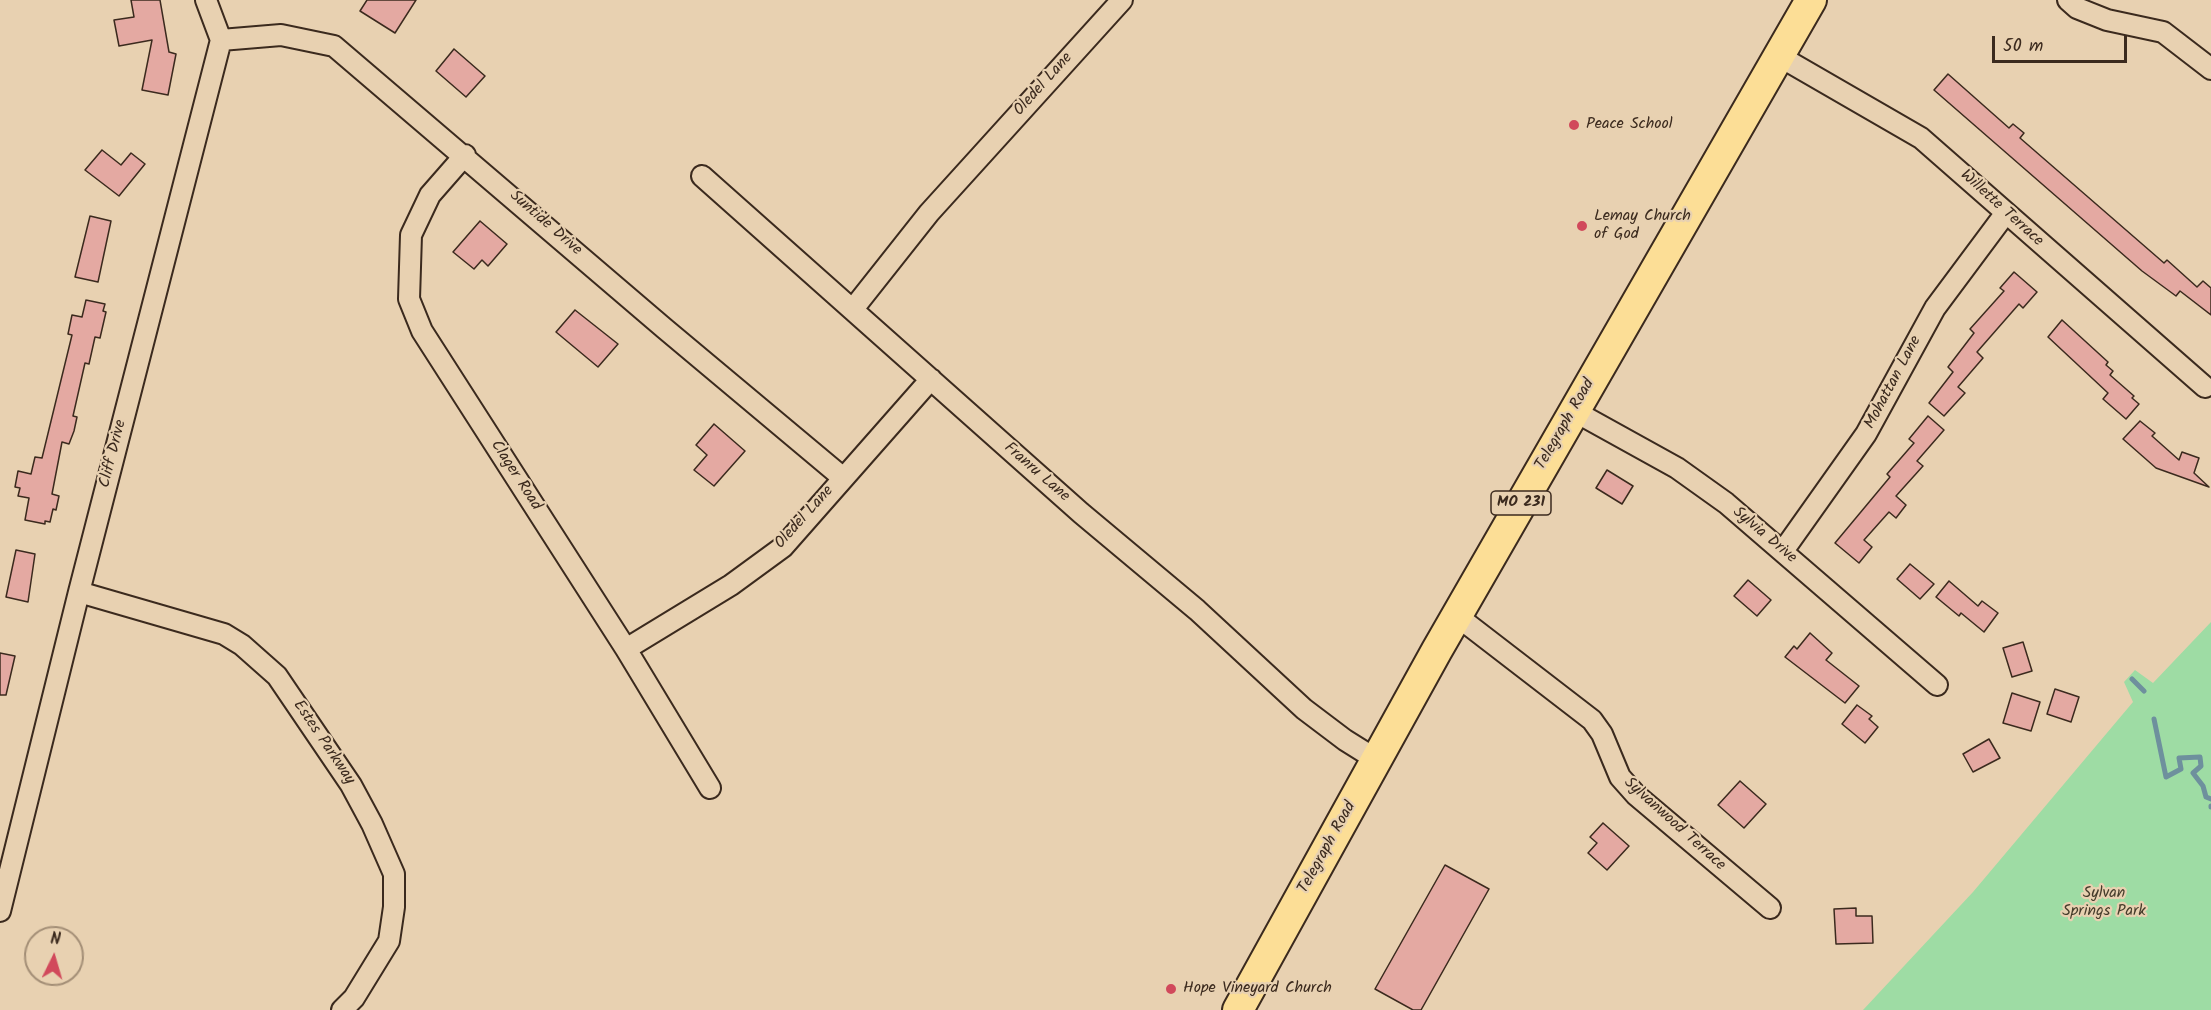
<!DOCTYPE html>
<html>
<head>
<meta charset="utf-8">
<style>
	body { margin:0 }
	#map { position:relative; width:2211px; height:1010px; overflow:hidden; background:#e8d1b1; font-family:Kalam,sans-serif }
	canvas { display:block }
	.north { position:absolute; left:24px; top:926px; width:60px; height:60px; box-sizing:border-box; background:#e8d1b1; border:2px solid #a38e76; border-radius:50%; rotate:5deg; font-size:16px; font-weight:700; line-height:24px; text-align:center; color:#3b2a1e }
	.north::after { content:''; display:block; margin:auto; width:21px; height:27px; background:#d1495b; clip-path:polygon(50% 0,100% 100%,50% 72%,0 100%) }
	.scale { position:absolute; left:1992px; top:36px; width:135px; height:27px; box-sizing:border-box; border:3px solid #3b2a1e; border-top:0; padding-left:8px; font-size:18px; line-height:21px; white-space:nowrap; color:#3b2a1e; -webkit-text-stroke:4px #e8d1b1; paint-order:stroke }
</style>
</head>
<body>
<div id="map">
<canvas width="2211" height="1010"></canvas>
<div class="north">N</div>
<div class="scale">50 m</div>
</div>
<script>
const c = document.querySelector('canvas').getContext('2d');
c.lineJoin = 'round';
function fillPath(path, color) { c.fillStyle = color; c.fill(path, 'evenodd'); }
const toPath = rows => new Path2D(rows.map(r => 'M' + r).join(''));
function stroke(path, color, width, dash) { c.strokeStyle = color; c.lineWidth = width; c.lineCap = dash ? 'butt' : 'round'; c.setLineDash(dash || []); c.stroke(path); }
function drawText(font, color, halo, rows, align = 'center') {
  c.font = font + ' Kalam,sans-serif'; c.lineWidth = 4.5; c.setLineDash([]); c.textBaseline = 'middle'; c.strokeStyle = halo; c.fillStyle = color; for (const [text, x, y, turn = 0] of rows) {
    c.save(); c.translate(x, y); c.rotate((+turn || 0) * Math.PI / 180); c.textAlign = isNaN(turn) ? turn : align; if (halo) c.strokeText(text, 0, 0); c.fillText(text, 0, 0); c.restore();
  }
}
const green = toPath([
	[2211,622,2211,1010,1863,1010,1973,892,2133,702,2124,682,2135,670,2153,683]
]);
const stream = toPath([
	[2132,679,2144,691],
	[2154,719,2166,777,2181,769,2179,758,2200,757,2201,766,2193,773,2203,786,2206,797,2211,799],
	[2211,806,2211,807]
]);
const building = toPath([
	[131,0,160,0,169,52,176,54,168,95,142,90,152,40,119,46,114,20,134,17,131,0],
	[367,0,416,0,395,33,360,11,367,0],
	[454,49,485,76,466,97,436,71,454,49],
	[1948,74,2009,128,2013,124,2024,133,2020,138,2164,263,2167,260,2197,287,2203,281,2211,288,2211,315,2180,291,2176,296,2142,271,1934,90,1948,74],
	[102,150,121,165,131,153,145,164,119,196,85,170,102,150],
	[90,216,111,221,98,282,75,277,90,216],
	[480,221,507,244,488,266,482,260,474,269,453,252,480,221],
	[2014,272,2037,292,2023,308,2019,304,1977,352,1983,358,1958,387,1965,393,1944,416,1929,403,1953,372,1948,367,1974,333,1970,329,2004,291,2000,288,2014,272],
	[86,300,105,304,103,311,106,312,100,338,95,337,89,364,85,363,73,416,77,417,74,431,69,444,62,442,52,494,59,496,56,510,53,509,50,522,45,521,45,524,25,520,29,498,18,496,20,488,15,487,18,471,31,474,35,457,42,458,72,335,68,334,72,315,82,317,86,300],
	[575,310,618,344,598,367,556,332,575,310],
	[2062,320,2108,362,2106,365,2113,371,2110,375,2134,396,2132,398,2139,404,2126,419,2103,399,2108,393,2048,337,2062,320],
	[1928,416,1944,430,1917,461,1923,466,1896,496,1906,505,1896,518,1889,512,1864,540,1872,547,1859,563,1835,543,1890,477,1887,474,1914,443,1909,439,1928,416],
	[2140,421,2155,433,2152,436,2179,460,2182,452,2199,458,2194,473,2209,487,2156,468,2123,439,2140,421],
	[714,424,745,451,714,486,694,470,707,455,696,445,714,424],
	[1607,470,1633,486,1622,504,1596,488,1607,470],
	[16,550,35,554,28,602,6,597,16,550],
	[1910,564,1934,584,1920,599,1897,579,1910,564],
	[1748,580,1771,600,1757,616,1734,596,1748,580],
	[1949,581,1978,606,1982,601,1998,613,1984,632,1961,613,1959,616,1936,597,1949,581],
	[1810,633,1832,653,1826,660,1859,686,1845,703,1785,657,1794,646,1797,649,1810,633],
	[2023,642,2032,671,2012,677,2003,648,2023,642],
	[0,653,15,656,6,695,0,695,0,653],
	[2055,689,2079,697,2071,722,2047,714,2055,689],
	[2012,693,2040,702,2031,731,2003,723,2012,693],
	[1857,705,1872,716,1869,719,1878,727,1865,743,1842,724,1857,705],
	[1989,739,2000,758,1973,772,1963,754,1989,739],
	[1740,781,1766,804,1744,828,1718,805,1740,781],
	[1603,823,1629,846,1607,870,1588,853,1597,843,1590,837,1603,823],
	[1445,865,1489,889,1421,1010,1413,1010,1375,989,1445,865],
	[1856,908,1856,916,1872,916,1873,943,1836,944,1834,909,1856,908]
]);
const street = toPath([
	[2068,0,2077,8,2107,20,2163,32,2211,69],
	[221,40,281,35,334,46,664,328,842,477],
	[1779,56,1921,138,2205,387],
	[465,155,430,195,411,235,409,299,422,331,626,649,710,788],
	[702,176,1081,513,1197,610,1304,709,1345,740,1377,760],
	[853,309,929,213,1122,0],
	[1574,411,1677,468,1726,503,1937,685],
	[1783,551,1866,434,1935,308,2005,214],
	[79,592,224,634,242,645,277,676,351,785,372,824,394,874,394,907,389,941,354,998,342,1010],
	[1457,616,1592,720,1602,734,1620,777,1636,795,1770,908],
	[626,649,731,585,783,547,931,379],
	[0,911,79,592,221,40,206,0]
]);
const primary = toPath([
	[1238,1010,1437,650,1811,0]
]);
const markers = [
	[1574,125,6,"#d1495b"],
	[1582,226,6,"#d1495b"],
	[1171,989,6,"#d1495b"]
];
const shields = [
	[1521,503,60]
];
const shieldNames = [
	["MO 231",1521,503]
];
const streetNames = [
	["Oledel Lane",1044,85,-48],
	["Willette Terrace",2001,209,42],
	["Suntide Drive",545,224,41],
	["Mohattan Lane",1894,383,-62],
	["Telegraph Road",1566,425,-60],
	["Cliff Drive",114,454,-76],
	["Franru Lane",1036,473,41],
	["Clager Road",515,476,57],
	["Oledel Lane",805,518,-48],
	["Sylvia Drive",1764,536,40],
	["Estes Parkway",323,743,56],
	["Sylvanwood Terrace",1674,825,42],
	["Telegraph Road",1328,848,-61]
];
const poiNames = [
	["Peace School",1586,125],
	["Lemay Church",1594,217],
	["of God",1594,235],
	["Hope Vineyard Church",1183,989]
];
const parkNames = [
	["Sylvan",2104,894],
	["Springs Park",2104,912]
];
fillPath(green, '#9edca4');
stroke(stream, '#6e909d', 5);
fillPath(building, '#e4a9a2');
stroke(building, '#3b2a1e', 1.5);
stroke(street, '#3b2a1e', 24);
stroke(primary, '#3b2a1e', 34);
stroke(street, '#e8d1b1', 20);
stroke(primary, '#fcde96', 30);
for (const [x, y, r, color] of markers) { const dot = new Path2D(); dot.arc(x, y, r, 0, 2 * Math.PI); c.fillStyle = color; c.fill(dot); stroke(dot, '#e8d1b1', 2); }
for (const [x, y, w] of shields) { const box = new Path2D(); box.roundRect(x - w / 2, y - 12, w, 24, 4.5); c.fillStyle = '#e8d1b1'; c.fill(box); stroke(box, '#3b2a1e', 1.5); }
drawText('bold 15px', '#3b2a1e', null, shieldNames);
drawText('16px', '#3b2a1e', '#e8d1b1', streetNames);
drawText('16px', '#3b2a1e', '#e8d1b1', poiNames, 'left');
drawText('16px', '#453c2b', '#e8d1b1', parkNames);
</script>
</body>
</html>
